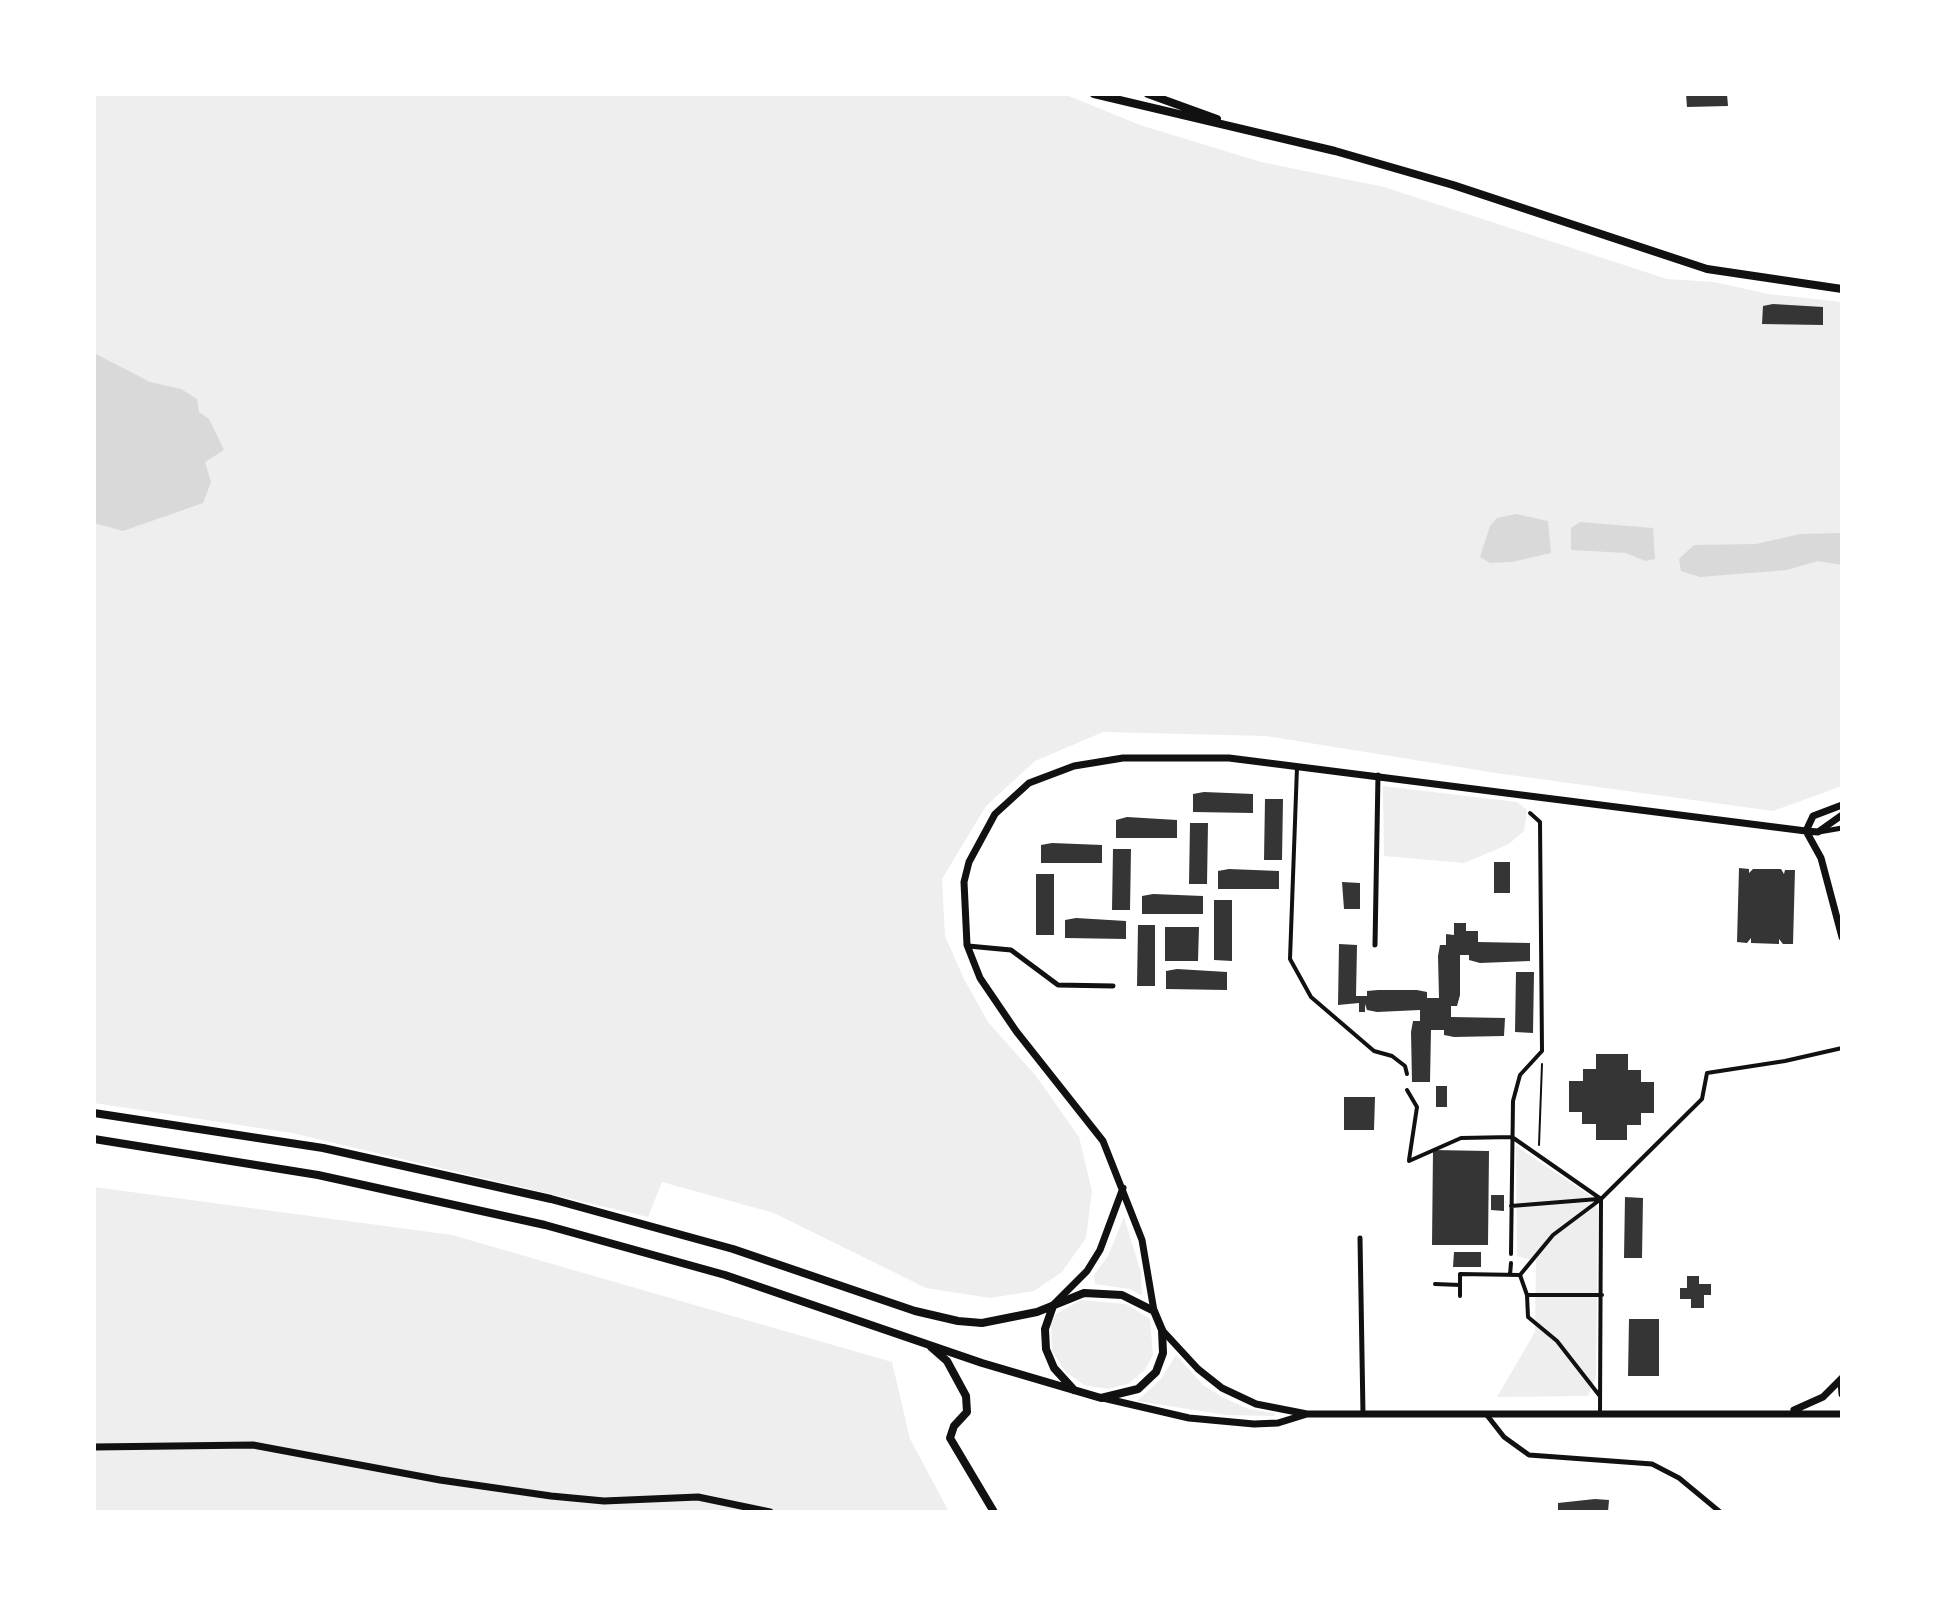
<!DOCTYPE html>
<html>
<head>
<meta charset="utf-8">
<style>
	body { margin:0 }
	#map { position:relative; width:1936px; height:1606px; overflow:hidden; background:#fff; font-family:Raleway,sans-serif }
	canvas { display:block }
	.frame { position:absolute; inset:0; border:96px solid #fff; pointer-events:none }
</style>
</head>
<body>
<div id="map">
<canvas width="1936" height="1606"></canvas>
<div class="frame"></div>
</div>
<script>
const c = document.querySelector('canvas').getContext('2d');
c.lineJoin = 'round';
function fillPath(path, color) { c.fillStyle = color; c.fill(path, 'evenodd'); }
const toPath = rows => new Path2D(rows.map(r => 'M' + r).join(''));
function stroke(path, color, width, dash) { c.strokeStyle = color; c.lineWidth = width; c.lineCap = dash ? 'butt' : 'round'; c.setLineDash(dash || []); c.stroke(path); }
const green = toPath([
	[94,94,1064,94,1140,125,1261,162,1384,187,1667,279,1714,282,1768,294,1842,302,1842,786,1773,811,1496,773,1266,736,1103,732,1035,761,986,806,942,879,945,936,964,979,988,1022,1036,1076,1079,1137,1092,1191,1086,1238,1062,1272,1034,1291,990,1298,926,1288,774,1213,662,1182,648,1217,292,1133,94,1103],
	[1383,786,1517,802,1527,810,1524,831,1509,844,1464,863,1384,856],
	[1516,1146,1589,1195,1598,1209,1596,1377,1588,1396,1497,1397,1535,1332,1536,1261,1517,1256],
	[94,1187,452,1235,892,1362,910,1439,949,1512,94,1512],
	[1124,1217,1141,1273,1142,1296,1130,1289,1095,1284,1094,1275,1108,1256],
	[1081,1300,1126,1304,1150,1319,1153,1355,1145,1370,1128,1384,1108,1389,1084,1385,1066,1372,1052,1351,1051,1324,1056,1314],
	[1176,1355,1203,1385,1224,1398,1249,1409,1275,1413,1274,1416,1226,1415,1137,1401,1161,1379]
]);
const water = toPath([
	[94,353,150,382,181,389,197,399,199,412,209,419,224,450,205,462,211,482,203,503,123,531,94,523],
	[1516,514,1548,521,1551,553,1512,562,1490,563,1480,557,1490,526,1497,518],
	[1580,522,1653,528,1655,559,1645,561,1626,553,1571,550,1571,528],
	[1842,533,1842,565,1818,561,1787,570,1700,577,1681,571,1679,559,1694,545,1756,544,1800,534]
]);
const building = toPath([
	[1686,94,1727,94,1728,106,1687,107],
	[1773,304,1823,307,1823,325,1762,324,1763,306],
	[1204,792,1253,794,1253,813,1193,812,1193,794],
	[1265,799,1283,799,1282,860,1264,860],
	[1127,817,1177,820,1177,838,1116,838,1116,820],
	[1190,823,1208,823,1207,884,1189,884],
	[1052,843,1102,845,1102,863,1041,863,1041,845],
	[1113,849,1131,849,1130,910,1112,910],
	[1494,862,1510,862,1510,893,1494,893],
	[1739,868,1749,869,1749,873,1753,869,1781,869,1784,874,1785,870,1795,870,1793,944,1783,944,1779,939,1779,944,1751,943,1751,938,1747,943,1737,942],
	[1229,869,1279,871,1279,889,1218,889,1218,871],
	[1036,874,1054,874,1054,935,1036,935],
	[1342,882,1360,883,1360,909,1344,909],
	[1153,894,1203,896,1203,914,1142,914,1142,896],
	[1214,900,1232,900,1232,961,1214,960],
	[1076,918,1126,921,1126,939,1065,938,1065,920],
	[1454,923,1466,923,1466,931,1478,931,1478,942,1530,943,1530,961,1480,963,1469,960,1469,955,1460,955,1460,995,1457,1006,1451,1006,1451,1017,1505,1018,1504,1036,1454,1037,1444,1035,1444,1030,1431,1030,1430,1082,1412,1082,1411,1032,1413,1021,1420,1021,1420,1010,1377,1012,1367,1010,1365,1004,1365,1012,1359,1012,1359,1003,1338,1005,1339,944,1357,945,1356,996,1367,996,1367,991,1378,990,1417,990,1427,992,1427,998,1439,998,1438,956,1440,945,1446,945,1446,934,1454,935],
	[1138,925,1155,925,1155,986,1137,986],
	[1165,927,1199,927,1198,961,1165,961],
	[1177,969,1227,972,1227,990,1166,989,1166,971],
	[1516,972,1534,972,1533,1033,1515,1032],
	[1596,1054,1628,1054,1628,1070,1641,1070,1641,1082,1654,1082,1654,1113,1641,1113,1641,1125,1627,1125,1627,1140,1596,1140,1596,1124,1582,1124,1582,1112,1569,1112,1569,1081,1583,1081,1583,1069,1596,1069],
	[1436,1086,1447,1086,1447,1107,1436,1107],
	[1344,1097,1375,1097,1374,1130,1344,1130],
	[1433,1150,1489,1151,1488,1245,1432,1245],
	[1491,1195,1504,1195,1504,1211,1491,1210],
	[1625,1197,1643,1198,1642,1258,1624,1258],
	[1454,1252,1481,1252,1481,1267,1453,1267],
	[1687,1276,1699,1276,1699,1284,1711,1284,1711,1295,1704,1295,1704,1308,1691,1308,1691,1299,1680,1299,1680,1288,1687,1288],
	[1629,1319,1659,1319,1659,1376,1628,1376],
	[1595,1499,1609,1500,1608,1512,1558,1512,1558,1503]
]);
const path = toPath([
	[1539,1145,1542,1064]
]);
const pedestrian = toPath([
	[1297,767,1290,959,1311,997,1374,1051,1392,1056,1405,1066,1407,1074],
	[1407,1090,1417,1107,1409,1160],
	[1409,1161,1461,1138,1512,1137,1601,1199],
	[1511,1206,1598,1199],
	[1511,1254,1513,1101,1520,1075,1542,1051,1540,822,1530,813],
	[1510,1275,1511,1263],
	[1520,1275,1553,1235,1601,1199,1702,1099,1707,1073,1785,1061,1842,1048],
	[1520,1275,1527,1295,1528,1317,1557,1341,1599,1395],
	[1435,1284,1460,1285],
	[1528,1295,1602,1295],
	[1460,1296,1460,1274,1520,1275],
	[1600,1411,1601,1199]
]);
const minor = toPath([
	[1819,832,1842,828],
	[1375,945,1378,775],
	[968,946,1011,950,1058,985,1113,986],
	[1360,1238,1363,1414],
	[1486,1414,1504,1437,1529,1455,1652,1464,1679,1478,1720,1512]
]);
const tertiary = toPath([
	[1806,831,1821,858,1842,937],
	[1806,831,1813,816,1842,805],
	[1054,1304,1087,1271,1100,1250,1123,1188],
	[1154,1311,1142,1240,1103,1141,1016,1031,980,978,967,945,964,882,969,862,995,814,1029,783,1074,766,1123,758,1229,758,1806,831,1818,832,1842,815],
	[1162,1330,1198,1369,1222,1388,1256,1404,1307,1414,1842,1414],
	[1841,1380,1842,1394],
	[1103,1398,1189,1418,1254,1424,1278,1423,1307,1414],
	[1794,1410,1823,1397,1842,1378],
	[94,1447,253,1445,440,1480,551,1496,604,1501,698,1497,770,1512]
]);
const secondary = toPath([
	[1094,94,1335,151,1453,185,1707,269,1842,289],
	[1148,94,1217,119],
	[94,1113,323,1148,551,1199,733,1249,915,1311,958,1321,982,1323,1037,1312,1084,1293,1122,1295,1154,1311,1162,1330,1163,1353,1156,1372,1138,1389,1101,1398,982,1363,725,1275,545,1225,318,1175,94,1139],
	[1053,1306,1045,1329,1046,1349,1054,1368,1074,1390],
	[931,1347,947,1361,966,1396,967,1412,954,1426,950,1438,994,1512]
]);
fillPath(green, '#eee');
fillPath(water, '#d9d9d9');
fillPath(building, '#353535');
stroke(path, '#111', 2);
stroke(pedestrian, '#111', 4);
stroke(minor, '#111', 5);
stroke(tertiary, '#111', 7);
stroke(secondary, '#111', 8);
</script>
</body>
</html>
